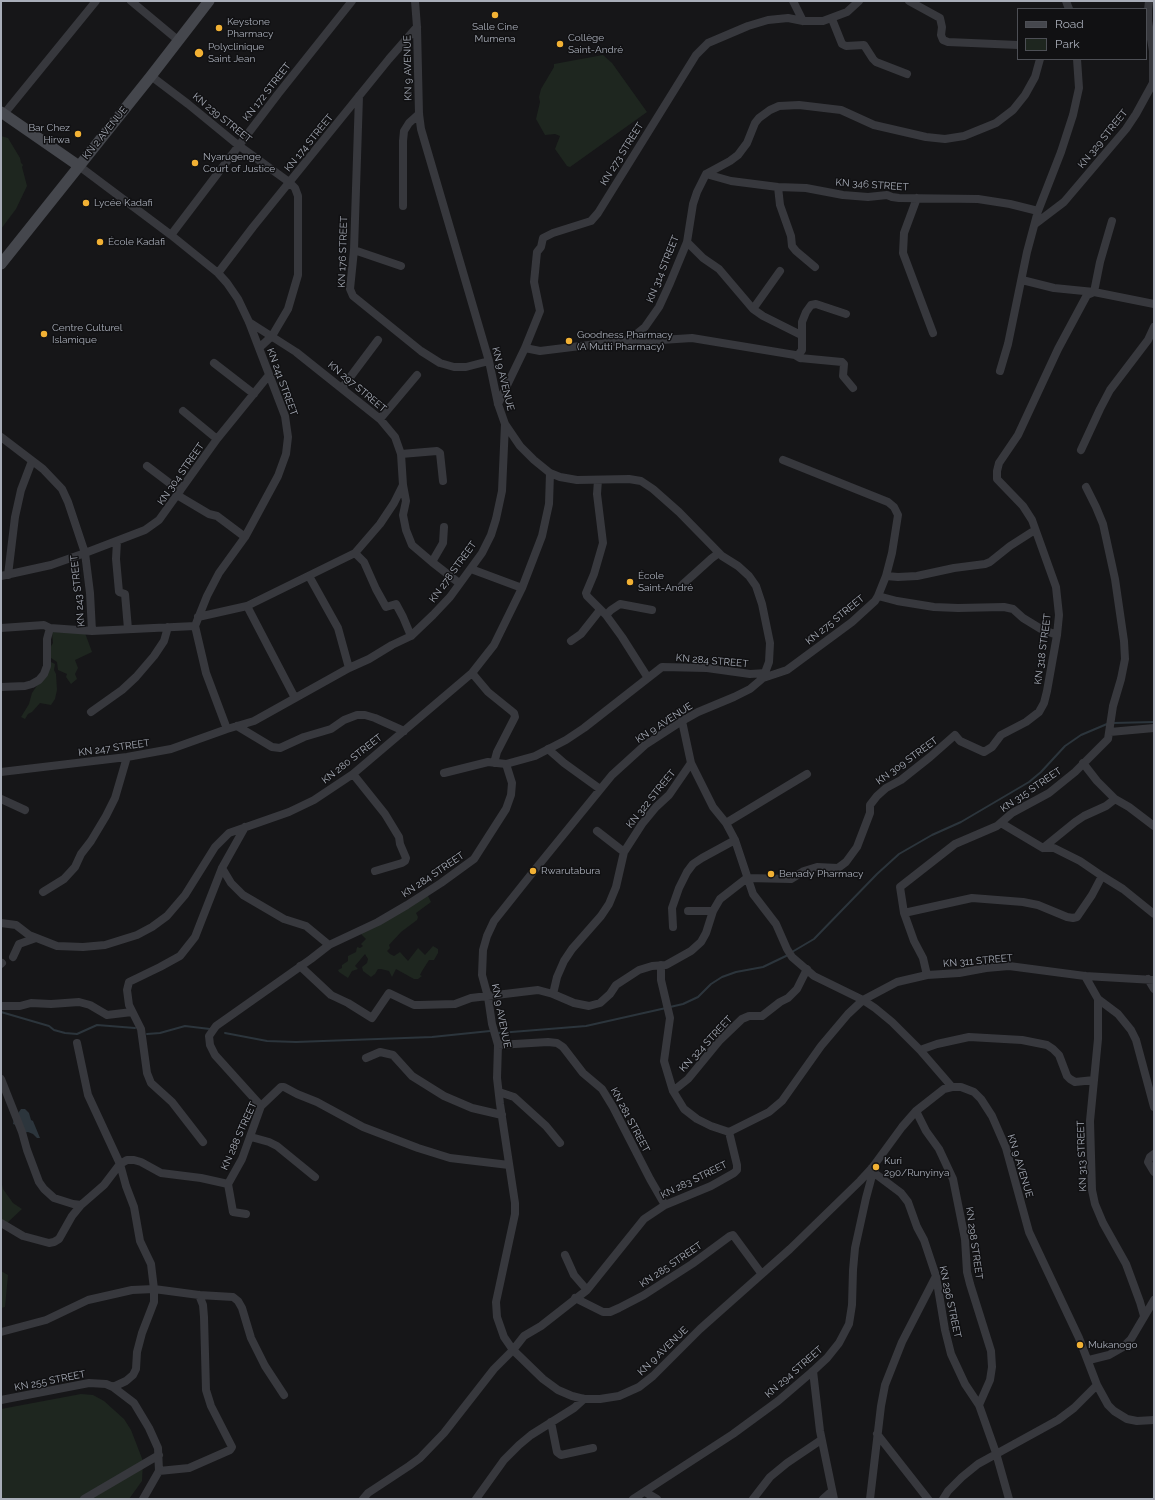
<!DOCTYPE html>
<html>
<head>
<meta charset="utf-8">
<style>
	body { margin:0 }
	#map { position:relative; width:1155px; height:1500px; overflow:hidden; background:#161618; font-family:Raleway,sans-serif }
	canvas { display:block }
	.frame { position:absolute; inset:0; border:2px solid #a8adb8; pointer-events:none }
	.legend { position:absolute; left:1017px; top:8px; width:130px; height:52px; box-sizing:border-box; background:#111113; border:1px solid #4d4f55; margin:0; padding:5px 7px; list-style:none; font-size:12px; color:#a8adb8 }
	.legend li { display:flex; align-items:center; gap:8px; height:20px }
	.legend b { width:20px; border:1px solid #4d4f55 }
</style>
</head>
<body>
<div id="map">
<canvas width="1155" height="1500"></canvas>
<div class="frame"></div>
<ul class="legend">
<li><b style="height:5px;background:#45474d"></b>Road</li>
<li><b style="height:11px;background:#1e261f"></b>Park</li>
</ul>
</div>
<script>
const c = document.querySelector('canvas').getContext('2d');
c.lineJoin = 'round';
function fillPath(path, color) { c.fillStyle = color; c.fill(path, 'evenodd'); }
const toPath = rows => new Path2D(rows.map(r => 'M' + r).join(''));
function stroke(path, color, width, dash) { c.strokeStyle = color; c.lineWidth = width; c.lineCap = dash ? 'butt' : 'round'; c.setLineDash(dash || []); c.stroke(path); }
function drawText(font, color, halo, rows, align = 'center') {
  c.font = font + ' Raleway,sans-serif'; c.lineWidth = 3; c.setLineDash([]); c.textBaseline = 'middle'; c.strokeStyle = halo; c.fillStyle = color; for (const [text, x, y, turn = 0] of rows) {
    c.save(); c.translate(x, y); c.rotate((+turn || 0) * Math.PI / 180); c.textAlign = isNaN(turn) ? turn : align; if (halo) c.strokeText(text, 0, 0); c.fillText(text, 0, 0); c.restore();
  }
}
const green = toPath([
	[603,55,612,63,647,112,570,167,567,166,555,149,560,136,555,134,545,135,536,119,540,102,539,97,541,89,554,67,554,64],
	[1,136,8,138,20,158,21,163,23,165,22,167,27,186,16,209,1,229],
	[52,632,85,633,92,652,75,660,78,668,75,674,77,679,71,684,66,677,67,674,58,670,57,662,51,658,50,648,53,643],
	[51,662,55,664,54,670,56,674,57,690,55,699,51,705,40,703,32,712,28,714,25,719,21,717,29,704,32,693,48,669],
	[427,894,431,902,416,913,418,917,417,920,401,932,389,945,390,948,387,951,390,954,394,956,400,952,408,961,418,948,425,955,433,946,438,949,438,953,434,960,429,960,422,971,420,975,422,976,418,979,414,979,396,969,392,977,389,971,381,969,378,969,375,974,371,977,363,971,362,967,367,963,368,959,365,954,355,966,358,969,352,971,348,978,339,972,338,970,342,968,342,965,348,961,348,956,356,952,357,947,360,948,363,946,361,944,366,939,359,932],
	[1,1180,3,1189,13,1203,22,1209,6,1224,1,1227],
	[1,1271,8,1275,5,1307,1,1308],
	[81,1394,93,1395,104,1401,124,1419,131,1430,143,1461,142,1481,129,1499,1,1499,1,1409]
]);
const water = toPath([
	[21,1109,25,1109,29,1113,31,1120,33,1121,40,1138,37,1138,33,1134,28,1132,21,1133,16,1125,13,1124,14,1119]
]);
const stream = toPath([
	[1113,723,1154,722],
	[792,952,814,939,877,874,899,854,932,835,961,822,1029,782,1041,772,1065,746,1081,735,1107,724],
	[670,1007,683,1004,698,997,711,984,722,977,736,972,763,967,788,955],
	[1,1012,49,1026,54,1030,65,1033,77,1034,97,1025,135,1028],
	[225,1033,267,1041,296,1042,432,1037,490,1031],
	[499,1033,586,1026,666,1008],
	[147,1034,160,1033,185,1026,210,1029]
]);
const minor = toPath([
	[131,1,179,41],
	[415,1,417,27,419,114,421,129,489,361,498,404,505,424,520,446,534,460,550,473,560,477,577,480,629,479,641,481,653,489,679,512,722,556,738,566,749,576,756,586,762,604,770,643,769,662,763,678,750,689,734,697,698,712,682,721,645,745,612,775,533,872,494,921,487,936,483,950,482,975,488,997,492,1024,498,1045,497,1078,500,1104,515,1203,515,1214,496,1302,497,1317,504,1337,513,1350,543,1379,558,1390,572,1396,584,1399,600,1399,619,1396,639,1387,653,1376,700,1329,790,1249,860,1181,872,1168,902,1127,916,1111,944,1089,952,1087,961,1087,974,1092,981,1099,992,1116,1006,1148,1029,1232,1079,1338,1097,1385,1108,1405,1114,1411,1127,1419,1137,1421,1154,1420],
	[793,1,803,21],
	[909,1,940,18,942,27,941,35,943,40,948,42,1018,45],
	[1066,1,1069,9],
	[832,19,842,44,846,46,864,45,873,59,876,62,907,74],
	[151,76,188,104,238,145,289,182,295,188,298,196,298,275,288,309,272,336,259,348],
	[359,96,354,250,350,289,353,296,421,351,440,363,454,367,466,367,489,361],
	[4,114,96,1],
	[79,166,171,235,218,273,227,283,238,299,249,322,285,416,288,437,286,454,278,476,245,537,219,573,207,596,195,626,206,673,227,729],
	[706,174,731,181,778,187,806,188,843,195,868,197,887,195,892,197,899,198,978,199,1010,204,1038,211],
	[778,187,780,205,791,236,792,246,796,251,815,267],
	[917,198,904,233,903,253,933,333],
	[403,206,403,141,404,131,409,123,419,114],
	[1035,224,1064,202,1126,129,1136,114,1153,83,1153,51,1148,21,1148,10,1149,1],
	[171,235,278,94,352,1],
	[687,242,703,258,719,269,753,309,763,316,801,335],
	[354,250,401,266],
	[218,273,253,227,389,59,417,27],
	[1022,280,1054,288,1094,292,1154,304],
	[753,309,780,271],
	[629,340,645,327,659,307,670,283,687,242,693,204,697,192,706,174,730,161,738,155,747,143,755,123,759,118,770,110,779,106,799,105,841,110,874,125,926,137,945,139,964,136,996,123,1013,110,1025,95,1035,77,1040,59],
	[525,348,540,351,629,340,661,340,692,338,795,355,800,358,799,354,802,350,802,322,806,312,811,305,816,304,846,314],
	[800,358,842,362,844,364,843,376,853,388],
	[214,363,254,394],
	[1000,371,1008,344,1027,252,1038,211,1061,152,1073,115,1079,88,1077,59],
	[342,388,378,340],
	[498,404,525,348,540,311,534,282,537,252,541,247,543,238,553,233,591,221,598,213,696,55,708,43,748,26,768,20,788,18,803,21,823,21,847,12,859,1],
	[183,411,217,439],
	[380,419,417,375],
	[1,437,43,469,62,489,68,502,85,553,90,593,92,631],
	[1081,450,1100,409,1110,390,1148,340,1154,327],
	[401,454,437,451,440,453,443,481],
	[147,466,180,491],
	[598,480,597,494,603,543,594,574,586,593,587,596,606,615,622,637,648,678],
	[403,485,406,501,403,515,406,530,412,545,432,562,459,583],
	[177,495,209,514,217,516,245,537],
	[117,541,116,559,119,592,125,594,128,629],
	[355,553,364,562,376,589,386,607,396,604,403,617,411,636],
	[432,562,443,543,444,527],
	[471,569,522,588],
	[8,575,15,517,21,490,32,461],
	[1,576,51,565,85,553,145,530,159,520,217,439,269,375],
	[309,576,338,628,349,668],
	[886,576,898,577,917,576,954,568,985,564,990,562,1010,546,1035,530],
	[682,585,712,558,719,553],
	[878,596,897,601,934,607,958,608,1004,607,1013,609,1023,618,1041,629,1057,635],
	[247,606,295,698],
	[606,615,611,610,620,604,652,610],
	[198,617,247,606,355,553,380,524,394,503,403,485,401,454,395,437,380,419,296,352,249,322],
	[1,628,44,625,50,628,92,631,195,626],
	[571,641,581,634,600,610],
	[472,673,488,692,514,713,515,717,497,752,494,763],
	[763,678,787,670,852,622,875,601,878,596,886,576,892,553,898,515,894,507,888,502,783,460],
	[1,687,25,686,32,684,39,680,44,674,47,666,47,639,50,628],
	[91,712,122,690,136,677,154,656,164,641,168,627],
	[682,721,691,763,713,807,726,823,735,840,753,894,776,924,787,949,792,957,814,976,863,1000,875,1008,892,1022,920,1050,952,1087],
	[237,726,272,747,280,748,304,737,331,729,344,720,357,715,365,715,375,718,404,731],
	[1110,732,1154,728],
	[548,749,564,763,600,789],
	[1083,763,1097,781,1115,799,1129,807,1154,826],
	[1,772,127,757,171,749,227,729,254,721,349,668,369,659,392,645,411,636,433,615,450,597,482,553,491,535,496,519,502,491,505,424],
	[444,773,488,762,506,764,535,756,566,740,584,728,662,667,707,668,750,674,766,673],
	[353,774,385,814,399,837,400,844,406,858,405,861,402,863,375,871],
	[1,799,25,810],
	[726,823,807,774],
	[1001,823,1043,848,1054,848,1080,861,1102,876,1123,889,1154,914],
	[597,831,624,852],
	[1043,848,1075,822,1084,816,1106,806,1115,799],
	[222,868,231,883,243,895,284,919,306,926,329,945],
	[43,892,64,879,75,867,81,854,91,841,106,816,115,798,127,757],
	[688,911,713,911],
	[904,913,972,898,1023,902,1038,905,1067,917,1073,918,1077,917,1092,895,1102,876],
	[1,923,16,925,29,935,57,946,83,947,105,945,137,935,152,927,167,916,185,895,215,847,229,833,289,812,314,800,353,774,472,673,494,645,522,588,542,536,549,504,550,473],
	[673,927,672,908,679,888,687,872,693,864,702,858,735,840],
	[13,957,19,944,36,938],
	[1,964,2,963],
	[661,965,661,980,670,1018,664,1061,673,1091,684,1109,697,1119,711,1126,729,1132],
	[300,966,331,995,348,1003,372,1018,389,993,414,1005,419,1005,455,1004,471,998,538,990,553,994,574,1003,589,1006,600,1003,610,994,616,985,639,970,652,966,666,965,691,951,701,942,706,933,713,911,720,899,747,878,791,879,804,871,817,867,838,868,846,862,857,847,870,813,870,805,877,796,886,788,901,780,930,757,955,735,960,741,984,752,992,747,1001,735,1026,722,1039,712,1044,703,1047,691,1057,635,1059,615,1056,587,1032,520,1023,506,997,479,997,471,999,463,1018,435,1058,349,1087,295,1094,292,1100,262,1112,221],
	[927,975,923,958,914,941,904,913,900,887,955,844,997,826,1012,813,1049,793,1075,772,1108,739,1113,706,1121,679,1125,659,1124,641,1115,579,1103,524,1096,507,1086,487],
	[1085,976,1098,999,1098,1039,1090,1121,1092,1190,1095,1204,1103,1223,1126,1264,1140,1302,1144,1316],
	[1148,979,1154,989],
	[553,994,557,977,564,961,572,949,601,916,609,904,616,887,624,852,642,824,656,807,669,795,691,763],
	[1098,999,1118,1014,1131,1030,1136,1040,1154,1107],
	[1,1006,20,1006,31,1003,51,1004,79,1002,90,1005,107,1015,132,1012],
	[77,1043,88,1095,120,1164,126,1186,134,1207,140,1241,151,1264,154,1289,154,1302,142,1333,137,1352,136,1369,133,1375,126,1381,113,1387],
	[498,1045,548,1042,557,1043,563,1047,583,1073,602,1089,613,1107,650,1179,665,1205],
	[920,1050,937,1044,969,1037,1022,1040,1047,1045,1053,1049,1059,1055,1067,1076,1070,1079,1075,1082,1094,1080],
	[366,1058,380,1052,393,1055,412,1076,444,1096,472,1108,502,1115],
	[1,1079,22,1132,27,1150,39,1182,44,1189,54,1198,73,1204,81,1205,104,1185,120,1164,127,1160,134,1160,141,1162,161,1173,201,1178,228,1184,242,1159,261,1106,281,1087,284,1087,297,1094,317,1102,363,1127,418,1148,450,1158,509,1165],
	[673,1091,688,1079,720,1040,742,1019,749,1016,762,1016,780,1002,788,998,797,989,807,969],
	[499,1092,514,1097,546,1126,560,1143],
	[261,1106,215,1055,210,1045,209,1036,216,1026,311,959,329,945,378,922,407,905,441,883,474,859,506,809,511,795,512,783,506,764],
	[916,1111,926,1131,939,1149,953,1179,965,1239,967,1272,970,1284,991,1351,992,1367,990,1380,979,1405],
	[251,1137,269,1142,277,1146,315,1177],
	[203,1142,172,1102,151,1083,147,1073,141,1029,129,1005,127,990,129,982,160,967,180,956,195,937,222,868,245,827],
	[1154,1154,1150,1157,1148,1162,1154,1172],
	[872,1168,873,1172,901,1193,908,1202,917,1227,924,1240,936,1276,945,1330,951,1354,965,1384,979,1405,996,1453,1009,1499],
	[228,1184,233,1212,246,1214],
	[1,1223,23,1236,49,1243,54,1242,59,1239,72,1216,81,1205],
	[565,1255,574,1275,587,1290],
	[575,1298,603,1312,610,1312,619,1308,644,1295,692,1264,730,1236,733,1235,761,1273],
	[1,1332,46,1320,88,1300,132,1290,154,1289,199,1295,233,1297,238,1301,242,1308,251,1338,265,1366,284,1395],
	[1089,1360,1109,1355,1123,1347,1131,1339,1154,1300],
	[813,1371,820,1431,834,1499],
	[1,1400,89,1383,106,1384,113,1387,134,1403,149,1428,158,1448,159,1471,143,1499],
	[551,1422,557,1452,561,1455,593,1448],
	[877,1434,928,1499],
	[159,1471,189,1468,230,1450,232,1447,211,1406,206,1390,204,1317,203,1305,199,1295],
	[645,1492,657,1499],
	[84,1499,159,1455],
	[363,1499,368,1493,409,1466,420,1458,444,1433,494,1369,513,1350,524,1336,541,1326,587,1290,644,1219,665,1205,711,1186,734,1173,737,1170,737,1165,729,1132,769,1112,782,1101,821,1046,848,1014,863,1000,897,982,927,975,959,973,986,968,1009,966,1085,976,1154,980],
	[476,1499,504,1460,519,1445,531,1435,574,1408,584,1399],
	[633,1499,733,1434,778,1401,813,1371,827,1358,839,1343,849,1324,852,1305,853,1270,855,1248,866,1198,873,1172],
	[753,1499,770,1477,787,1463,821,1440],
	[823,1499,832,1491],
	[870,1499,881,1406,885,1385,902,1342,936,1276],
	[943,1499,948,1491,962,1477,978,1464,1058,1420,1074,1408,1097,1385]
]);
const secondary = toPath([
	[1,112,79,166],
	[1,264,151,76,209,1]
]);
const markers = [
	[495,15,4,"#f2b134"],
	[219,28,4,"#f2b134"],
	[560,44,4,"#f2b134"],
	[199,53,5,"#f2b134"],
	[78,134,4,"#f2b134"],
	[195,163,4,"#f2b134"],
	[86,203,4,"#f2b134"],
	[100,242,4,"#f2b134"],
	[44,334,4,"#f2b134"],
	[569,341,4,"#f2b134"],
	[630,582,4,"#f2b134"],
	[533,871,4,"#f2b134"],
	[771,874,4,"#f2b134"],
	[876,1167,4,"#f2b134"],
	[1080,1345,4,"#f2b134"]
];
const poiNames = [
	["Keystone",227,22],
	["Pharmacy",227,34],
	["Salle Cine",495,27,"center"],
	["Mumena",495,39,"center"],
	["Collège",568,38],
	["Saint-André",568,50],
	["Polyclinique",208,47],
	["Saint Jean",208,59],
	["Bar Chez",70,128,"right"],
	["Hirwa",70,140,"right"],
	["Nyarugenge",203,157],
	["Court of Justice",203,169],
	["Lycée Kadafi",94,203],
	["École Kadafi",108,242],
	["Centre Culturel",52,328],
	["Islamique",52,340],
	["Goodness Pharmacy",577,335],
	["(A Mutti Pharmacy)",577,347],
	["École",638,576],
	["Saint-André",638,588],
	["Rwarutabura",541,871],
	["Benady Pharmacy",779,874],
	["Kuri",884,1161],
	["290/Runyinya",884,1173],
	["Mukanogo",1088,1345]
];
const streetNames = [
	["KN 9 AVENUE",408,68,-91],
	["KN 172 STREET",267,92,-52],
	["KN 239 STREET",222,118,39],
	["KN 2 AVENUE",105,133,-51],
	["KN 329 STREET",1103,139,-51],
	["KN 174 STREET",309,143,-51],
	["KN 273 STREET",622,154,-58],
	["KN 346 STREET",872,185,4],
	["KN 176 STREET",343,252,-88],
	["KN 314 STREET",663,269,-68],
	["KN 9 AVENUE",503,379,76],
	["KN 241 STREET",282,382,70],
	["KN 297 STREET",357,387,40],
	["KN 304 STREET",181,474,-55],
	["KN 278 STREET",453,572,-54],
	["KN 243 STREET",78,591,-96],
	["KN 275 STREET",835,620,-39],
	["KN 318 STREET",1043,649,-82],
	["KN 284 STREET",712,661,5],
	["KN 9 AVENUE",664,723,-33],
	["KN 247 STREET",114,748,-8],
	["KN 280 STREET",352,759,-38],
	["KN 309 STREET",907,761,-36],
	["KN 315 STREET",1031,790,-34],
	["KN 322 STREET",651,799,-51],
	["KN 284 STREET",433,875,-34],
	["KN 311 STREET",978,961,-5],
	["KN 9 AVENUE",501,1016,79],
	["KN 324 STREET",706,1044,-47],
	["KN 281 STREET",630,1120,62],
	["KN 288 STREET",239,1136,-66],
	["KN 313 STREET",1082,1156,-92],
	["KN 9 AVENUE",1020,1166,73],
	["KN 283 STREET",694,1180,-26],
	["KN 298 STREET",974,1243,82],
	["KN 285 STREET",671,1265,-34],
	["KN 296 STREET",950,1302,78],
	["KN 9 AVENUE",663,1351,-44],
	["KN 294 STREET",794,1372,-41],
	["KN 255 STREET",50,1381,-11]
];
fillPath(green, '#1e261f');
fillPath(water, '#2c353c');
stroke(stream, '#2c353c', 2);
stroke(minor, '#37383d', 8);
stroke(secondary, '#45474d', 11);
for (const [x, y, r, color] of markers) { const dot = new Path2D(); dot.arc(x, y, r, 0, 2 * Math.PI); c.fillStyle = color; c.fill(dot); stroke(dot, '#111113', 1.5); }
drawText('10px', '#a8adb8', '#111113', poiNames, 'left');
drawText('10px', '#a8adb8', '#111113', streetNames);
</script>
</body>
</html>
